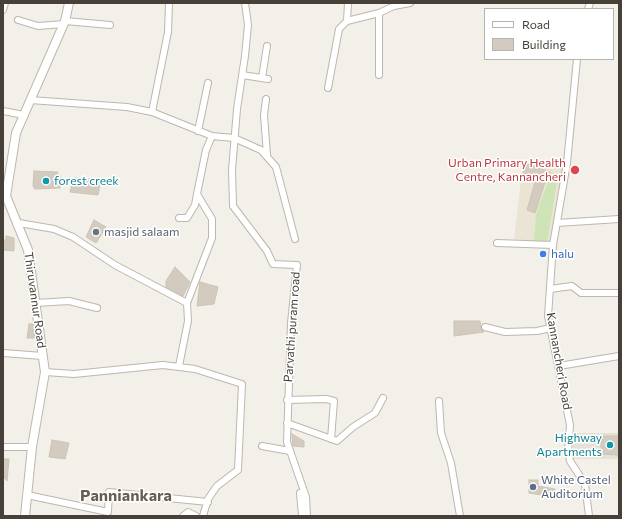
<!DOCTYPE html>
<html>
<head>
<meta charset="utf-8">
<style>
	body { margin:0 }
	#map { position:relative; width:622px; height:519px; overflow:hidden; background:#f3f0e9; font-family:Commissioner,sans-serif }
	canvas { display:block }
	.frame { position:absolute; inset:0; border:4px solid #464038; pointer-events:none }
	.legend { position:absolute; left:484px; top:8px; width:130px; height:52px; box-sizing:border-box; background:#fff; border:1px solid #b5b3af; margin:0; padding:5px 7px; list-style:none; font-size:12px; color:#464038 }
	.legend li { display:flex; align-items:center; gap:8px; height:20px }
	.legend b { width:20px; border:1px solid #b5b3af }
</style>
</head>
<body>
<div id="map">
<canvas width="622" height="519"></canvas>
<div class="frame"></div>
<ul class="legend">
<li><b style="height:5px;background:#fff"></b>Road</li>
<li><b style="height:11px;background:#d3cbbf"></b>Building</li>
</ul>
</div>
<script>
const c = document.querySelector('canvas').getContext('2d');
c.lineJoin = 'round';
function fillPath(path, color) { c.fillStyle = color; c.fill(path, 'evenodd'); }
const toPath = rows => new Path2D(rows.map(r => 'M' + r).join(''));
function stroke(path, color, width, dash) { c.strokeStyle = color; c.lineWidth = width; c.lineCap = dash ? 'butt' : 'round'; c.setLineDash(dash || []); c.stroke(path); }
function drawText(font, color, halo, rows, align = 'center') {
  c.font = font + ' Commissioner,sans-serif'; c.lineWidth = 3; c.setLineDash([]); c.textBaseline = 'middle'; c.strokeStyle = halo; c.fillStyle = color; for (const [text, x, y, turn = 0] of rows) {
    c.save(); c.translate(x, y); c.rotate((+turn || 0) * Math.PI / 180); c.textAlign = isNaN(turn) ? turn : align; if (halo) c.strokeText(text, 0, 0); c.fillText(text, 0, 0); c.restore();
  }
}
const residential = toPath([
	[573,433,619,433,619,459,573,459]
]);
const education = toPath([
	[523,163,564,166,551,244,514,239]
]);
const green = toPath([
	[550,172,558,176,547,243,534,240,535,230,536,214,549,179]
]);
const building = toPath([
	[527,164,550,172,548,181,545,182,535,213,527,210,536,179,523,174,527,164],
	[34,171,58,172,57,175,60,175,60,188,35,189,33,186,34,171],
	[74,178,101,180,98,195,70,192,74,178],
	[94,220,106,227,96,243,86,237,94,220],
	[6,236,14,238,14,251,3,250,3,240,6,240,6,236],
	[175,267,190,282,183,296,166,287,166,281,175,267],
	[200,282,218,287,214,304,197,306,200,282],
	[454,321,480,321,481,329,484,332,454,336,454,321],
	[29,324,33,324,35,338,27,338,29,324],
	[292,434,304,441,304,447,293,446,292,434],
	[601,436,619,436,619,455,601,454,601,436],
	[52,440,69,443,65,459,49,457,52,440],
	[3,459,9,459,7,481,3,476,3,459],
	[529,480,538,480,538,486,555,489,554,497,529,493,529,480]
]);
const minor = toPath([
	[245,3,248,25,245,56,237,109,232,170,233,206,267,251,273,264,297,265,291,323,287,442,306,497,307,516],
	[588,9,590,3],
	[3,10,5,3],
	[18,20,38,26,64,24],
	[65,21,110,25],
	[347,21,348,3],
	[577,59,567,163,553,245,548,316,570,425,568,451,570,461,585,484,589,516],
	[242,75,268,79],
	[379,75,379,13,394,6,410,3],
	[262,78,267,46],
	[328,88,339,29,347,21,379,13],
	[266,99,264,115,267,155],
	[30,100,127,107,152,112,212,136],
	[3,111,24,115],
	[152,112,168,32,169,3],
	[198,131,208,83],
	[179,218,187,218,195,205,197,194],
	[19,223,54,229,73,237,115,265,187,303],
	[557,223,619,219],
	[497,243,553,245],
	[550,289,572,286,581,293,619,293],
	[36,303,69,301,97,308],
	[485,327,505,332,537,331,551,328],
	[3,353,43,356],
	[179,366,188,321,187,303,212,238,212,219,197,194,206,150,212,136,234,138,261,150,276,167,295,239],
	[559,366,619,356],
	[45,372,74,374,163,365,195,369,242,384,238,470,217,486,208,499,203,516],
	[287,400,326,399,334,401,331,439],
	[439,401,441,433,451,463,460,516],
	[287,423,337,441,353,427,375,413,383,398],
	[262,446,290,451],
	[3,447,32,447],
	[300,493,302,516],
	[27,495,108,512,109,492,208,502],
	[183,516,188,512,196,516]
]);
const tertiary = toPath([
	[25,516,32,447,45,372,28,250,6,196,16,133,65,21,69,3]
]);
const markers = [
	[575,170,5,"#e0444e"],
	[46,181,4,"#0f9aa8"],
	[96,232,4,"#6b7280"],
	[543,254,4,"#3f7fe0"],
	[610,445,4,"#0f9aa8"],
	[533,487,4,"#5c6f8a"]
];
const healthNames = [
	["Urban Primary Health",566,163],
	["Centre, Kannancheri",566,177]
];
const cultureNames = [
	["forest creek",54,181],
	["Highway",602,438,"right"],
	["Apartments",602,452,"right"]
];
const worshipNames = [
	["masjid salaam",104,232]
];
const shopNames = [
	["halu",551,254]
];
const streetNames = [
	["Thiruvannur Road",35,300,82],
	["Parvathi puram road",292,327,-86],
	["Kannancheri Road",559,361,80]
];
const serviceNames = [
	["White Castel",541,480],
	["Auditorium",541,494]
];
const districtNames = [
	["Panniankara",126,496]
];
fillPath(residential, '#e6e1d7');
fillPath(education, '#eae4d4');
fillPath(green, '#cee3b6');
fillPath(building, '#d3cbbf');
stroke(building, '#cdc3b3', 1);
stroke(minor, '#bdb7ac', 8);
stroke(tertiary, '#bdb7ac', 10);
stroke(minor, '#fff', 6);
stroke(tertiary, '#fff', 8);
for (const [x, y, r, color] of markers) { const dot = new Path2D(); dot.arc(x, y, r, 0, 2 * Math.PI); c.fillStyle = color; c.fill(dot); stroke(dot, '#fff', 1.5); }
drawText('12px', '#be3a42', '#fff', healthNames, 'right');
drawText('12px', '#0d838f', '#fff', cultureNames, 'left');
drawText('12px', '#5b616d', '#fff', worshipNames, 'left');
drawText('12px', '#366cbe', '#fff', shopNames, 'left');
drawText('12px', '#464038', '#fff', streetNames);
drawText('12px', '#4e5e75', '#fff', serviceNames, 'left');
drawText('bold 16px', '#675e50', '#fff', districtNames);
</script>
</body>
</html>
